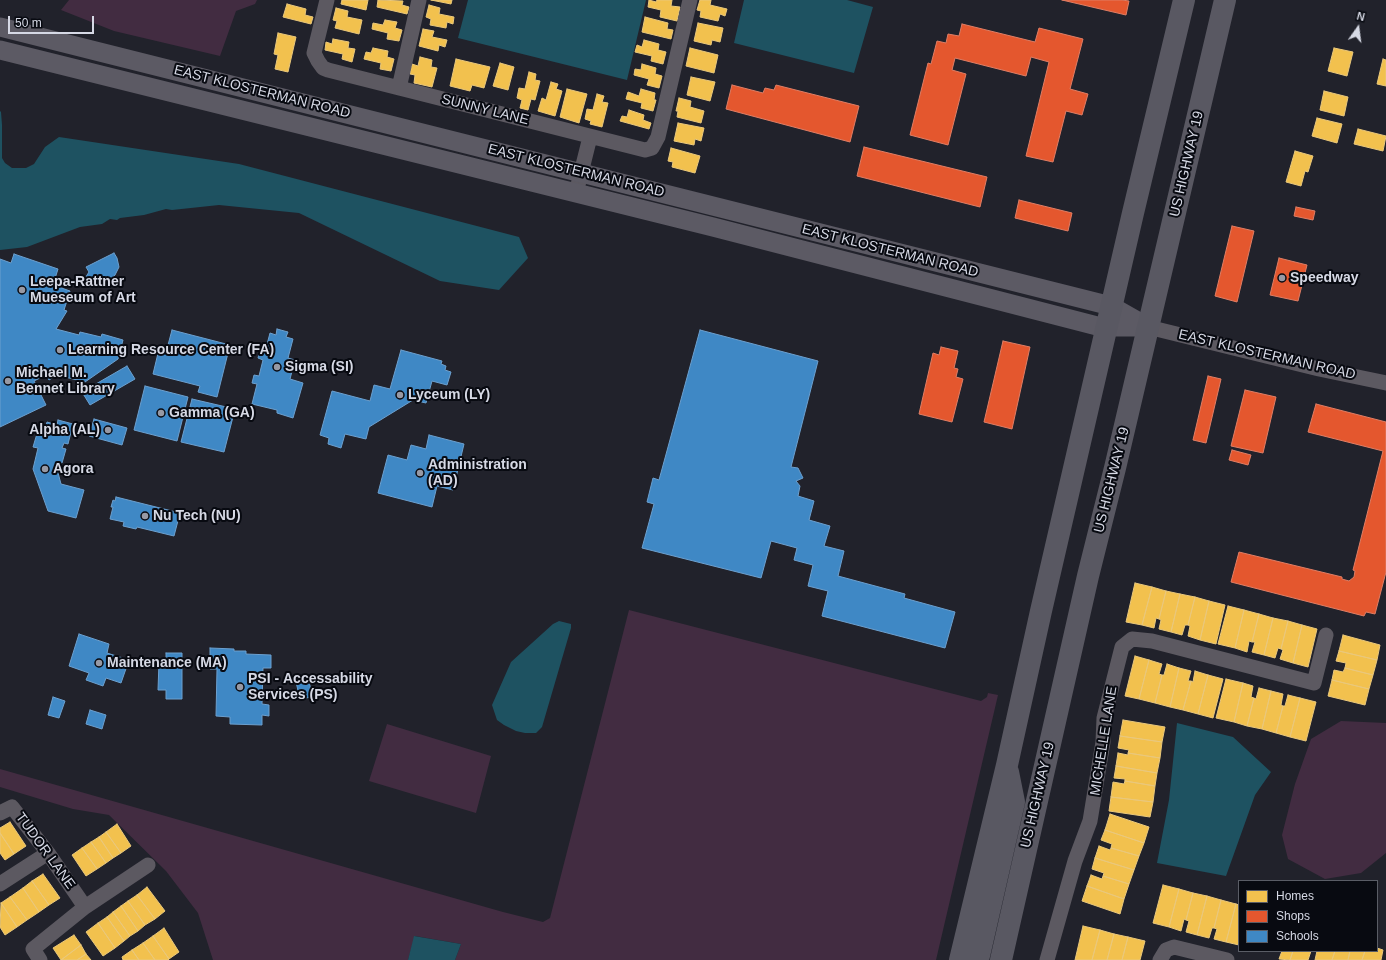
<!DOCTYPE html>
<html>
<head>
<meta charset="utf-8">
<style>
	body { margin:0 }
	#map { position:relative; width:1386px; height:960px; overflow:hidden; background:#21222b; font-family:Helvetica,sans-serif }
	canvas { display:block }
	.legend { position:absolute; left:1238px; top:880px; width:140px; height:72px; box-sizing:border-box; background:#080a11; border:1px solid #5a5d66; margin:0; padding:5px 7px; list-style:none; font-size:12px; color:#d6d9e5 }
	.legend li { display:flex; align-items:center; gap:8px; height:20px }
	.legend b { width:20px; border:1px solid #5a5d66 }
	.north { position:absolute; left:1338px; top:8px; width:40px; height:40px; -webkit-text-stroke:3px #080a11; paint-order:stroke; rotate:14deg; font-size:11px; font-weight:700; line-height:16px; text-align:center; color:#d6d9e5 }
	.north::after { content:''; display:block; margin:auto; width:14px; height:18px; background:#d6d9e5; clip-path:polygon(50% 0,100% 100%,50% 72%,0 100%) }
	.scale { position:absolute; left:8px; top:16px; width:86px; height:18px; box-sizing:border-box; border:2px solid #d6d9e5; border-top:0; padding-left:5px; font-size:12px; line-height:14px; white-space:nowrap; color:#d6d9e5; -webkit-text-stroke:3px #080a11; paint-order:stroke }
</style>
</head>
<body>
<div id="map">
<canvas width="1386" height="960"></canvas>
<ul class="legend">
<li><b style="height:11px;background:#f2c14e"></b>Homes</li>
<li><b style="height:11px;background:#e4572e"></b>Shops</li>
<li><b style="height:11px;background:#3f88c5"></b>Schools</li>
</ul>
<div class="north">N</div>
<div class="scale">50 m</div>
</div>
<script>
const c = document.querySelector('canvas').getContext('2d');
c.lineJoin = 'round';
function fillPath(path, color) { c.fillStyle = color; c.fill(path, 'evenodd'); }
const toPath = rows => new Path2D(rows.map(r => 'M' + r).join(''));
function stroke(path, color, width, dash) { c.strokeStyle = color; c.lineWidth = width; c.lineCap = dash ? 'butt' : 'round'; c.setLineDash(dash || []); c.stroke(path); }
function drawText(font, color, halo, rows, align = 'center') {
  c.font = font + ' Helvetica,sans-serif'; c.lineWidth = 4; c.setLineDash([]); c.textBaseline = 'middle'; c.strokeStyle = halo; c.fillStyle = color; for (const [text, x, y, turn = 0] of rows) {
    c.save(); c.translate(x, y); c.rotate((+turn || 0) * Math.PI / 180); c.textAlign = isNaN(turn) ? turn : align; if (halo) c.strokeText(text, 0, 0); c.fillText(text, 0, 0); c.restore();
  }
}
const green = toPath([
	[69,0,257,0,255,4,236,11,220,56,114,31,61,10],
	[629,610,981,701,987,697,988,693,998,695,936,960,455,960,461,944,415,936,408,960,213,960,198,913,166,871,109,815,73,809,0,787,0,769,503,912,543,922,550,918],
	[1341,721,1386,723,1386,853,1361,873,1325,879,1288,859,1282,835,1295,784,1311,739],
	[387,724,491,756,476,813,369,781]
]);
const water = toPath([
	[468,0,646,0,627,80,458,38],
	[744,0,847,0,873,7,854,73,734,43],
	[0,111,1,112,2,125,2,158,5,163,12,168,26,168,34,164,45,147,59,137,239,164,519,237,528,258,499,290,440,281,299,213,219,205,172,210,166,209,144,215,120,218,117,220,110,219,102,224,80,227,27,247,0,250],
	[559,621,571,624,571,628,542,727,536,733,525,733,516,731,504,725,497,720,492,705,511,662,553,624],
	[1177,723,1233,737,1271,772,1255,795,1226,876,1157,863,1169,800],
	[414,936,461,944,455,960,408,960]
]);
const homes = toPath([
	[342,0,368,0,366,10,341,4,342,0],
	[378,0,403,1,402,5,409,7,407,14,377,7,378,0],
	[431,0,452,0,451,4,431,0],
	[649,0,656,2,657,0,672,0,671,6,680,7,677,21,660,17,661,10,648,7,649,0],
	[700,0,711,0,710,5,727,9,725,16,720,14,718,21,700,17,701,11,697,10,700,0],
	[287,4,306,9,305,15,313,17,311,24,283,17,287,4],
	[429,5,440,8,439,14,454,17,453,24,447,22,446,28,430,25,431,19,426,17,429,5],
	[336,8,348,11,347,17,362,20,359,34,335,28,337,21,333,20,336,8],
	[645,17,668,23,667,29,673,30,671,39,642,32,645,17],
	[385,20,397,22,395,28,402,30,399,41,387,39,388,33,372,29,373,23,383,25,385,20],
	[698,23,723,28,720,42,712,40,711,45,694,41,698,23],
	[423,29,434,31,432,37,447,40,445,47,439,45,438,51,419,46,423,29],
	[278,33,296,37,288,72,275,69,278,55,274,54,278,33],
	[333,39,349,42,348,48,355,49,352,62,342,59,343,54,325,50,326,42,332,44,333,39],
	[644,40,659,44,658,50,666,52,663,64,651,61,652,56,635,52,637,45,642,47,644,40],
	[373,48,388,51,387,57,394,59,391,71,380,69,381,63,364,59,366,52,371,53,373,48],
	[690,48,718,55,714,73,686,66,690,48],
	[1334,48,1353,52,1347,76,1328,71,1334,48],
	[420,57,432,60,431,67,437,68,432,87,414,83,415,75,410,74,412,64,418,66,420,57],
	[456,59,490,67,484,88,472,85,470,91,450,86,456,59],
	[1383,59,1386,60,1386,86,1377,84,1383,59],
	[500,63,514,67,508,90,493,86,500,63],
	[642,64,656,68,655,74,662,76,659,88,647,85,649,79,634,75,635,69,641,70,642,64],
	[529,72,536,74,535,80,540,81,535,100,531,99,528,110,520,108,522,100,517,98,519,88,525,89,529,72],
	[691,77,715,82,710,101,687,95,691,77],
	[551,82,558,84,556,89,562,91,555,116,538,111,542,98,546,100,551,82],
	[567,89,587,94,579,123,560,117,567,89],
	[641,89,655,93,654,100,656,100,653,111,641,108,642,103,626,99,628,92,639,96,641,89],
	[1324,91,1348,97,1344,116,1320,110,1324,91],
	[597,94,604,96,602,102,608,103,602,127,590,124,591,121,585,119,587,109,593,110,597,94],
	[679,98,691,101,690,107,704,111,701,123,677,117,678,111,676,111,679,98],
	[629,110,644,115,643,120,651,123,649,129,620,121,622,116,627,117,629,110],
	[1317,118,1342,124,1337,143,1312,136,1317,118],
	[678,123,704,128,701,141,695,139,694,145,674,141,678,123],
	[1358,129,1386,136,1383,151,1354,144,1358,129],
	[671,148,700,156,695,173,672,167,673,162,668,161,671,148],
	[1295,151,1313,156,1308,172,1305,171,1301,186,1286,182,1295,151],
	[1135,583,1152,587,1142,625,1126,622,1135,583],
	[1152,587,1166,591,1159,619,1156,618,1154,628,1142,625,1152,587],
	[1166,591,1180,594,1171,632,1159,629,1161,620,1159,619,1166,591],
	[1180,594,1195,597,1188,625,1185,625,1182,635,1171,632,1180,594],
	[1195,597,1209,601,1200,640,1188,636,1190,626,1188,625,1195,597],
	[1209,601,1225,605,1216,644,1200,640,1209,601],
	[1228,606,1244,610,1235,648,1218,644,1228,606],
	[1244,610,1259,614,1252,642,1249,641,1247,652,1235,648,1244,610],
	[1259,614,1273,618,1264,655,1252,652,1255,642,1252,642,1259,614],
	[1273,618,1288,621,1281,649,1278,648,1275,658,1264,655,1273,618],
	[1288,621,1302,625,1293,663,1280,659,1283,650,1281,649,1288,621],
	[1302,625,1317,629,1308,667,1293,663,1302,625],
	[1343,635,1380,645,1377,660,1339,651,1343,635],
	[1339,651,1377,660,1373,675,1345,668,1346,663,1336,661,1339,651],
	[1135,656,1149,660,1139,699,1125,696,1135,656],
	[1149,660,1162,664,1159,674,1162,675,1155,703,1139,699,1149,660],
	[1167,664,1179,668,1170,707,1155,703,1162,675,1164,675,1167,664],
	[1179,668,1191,671,1188,681,1191,681,1183,710,1170,707,1179,668],
	[1345,668,1373,675,1369,689,1332,680,1334,670,1343,672,1345,668],
	[1195,671,1208,675,1198,714,1183,710,1191,681,1193,682,1195,671],
	[1208,675,1223,679,1213,718,1198,714,1208,675],
	[1226,679,1243,683,1234,722,1216,718,1226,679],
	[1332,680,1369,689,1365,705,1328,696,1332,680],
	[1243,683,1253,686,1251,697,1254,698,1247,726,1234,722,1243,683],
	[1259,688,1271,691,1262,729,1247,726,1254,698,1256,699,1259,688],
	[1271,691,1283,694,1281,705,1283,706,1276,733,1262,729,1271,691],
	[1288,695,1300,698,1290,737,1276,733,1283,706,1285,706,1288,695],
	[1300,698,1316,702,1306,741,1290,737,1300,698],
	[1123,720,1165,727,1162,742,1120,736,1123,720],
	[1120,736,1162,742,1160,758,1128,753,1129,750,1118,748,1120,736],
	[1118,753,1128,755,1128,753,1160,758,1157,773,1116,766,1118,753],
	[1116,766,1157,773,1155,786,1125,781,1125,779,1114,778,1116,766],
	[1125,781,1155,786,1153,802,1111,797,1113,782,1124,784,1125,781],
	[1111,797,1153,802,1150,817,1109,811,1111,797],
	[1110,814,1149,827,1144,843,1105,830,1110,814],
	[10,822,26,846,14,854,0,833,0,828,10,822],
	[117,824,131,846,121,853,106,832,117,824],
	[1105,830,1144,843,1139,856,1111,848,1112,844,1101,840,1105,830],
	[106,832,121,853,113,858,99,837,106,832],
	[0,833,14,854,5,860,0,853,0,833],
	[99,837,113,858,106,863,91,842,99,837],
	[91,842,106,863,97,869,82,848,91,842],
	[1099,846,1110,850,1111,848,1139,856,1134,870,1095,858,1099,846],
	[82,848,97,869,86,876,72,855,82,848],
	[1095,858,1134,870,1129,884,1103,876,1104,873,1092,869,1095,858],
	[43,874,60,898,49,905,32,881,43,874],
	[1091,875,1102,879,1103,876,1129,884,1124,899,1087,886,1091,875],
	[32,881,49,905,39,912,23,888,32,881],
	[1163,885,1179,889,1169,927,1153,923,1163,885],
	[1087,886,1124,899,1120,914,1082,901,1087,886],
	[147,887,165,911,155,919,137,895,147,887],
	[23,888,39,912,27,920,10,897,23,888],
	[1179,889,1193,893,1186,920,1184,919,1181,931,1169,927,1179,889],
	[1193,893,1207,896,1197,935,1186,932,1189,921,1186,920,1193,893],
	[137,895,155,919,145,925,128,901,137,895],
	[1207,896,1221,900,1214,928,1212,928,1209,938,1197,935,1207,896],
	[10,897,27,920,17,927,1,903,10,897],
	[1221,900,1236,904,1226,942,1214,939,1217,929,1214,928,1221,900],
	[128,901,145,925,138,931,121,906,128,901],
	[1,903,17,927,5,935,0,927,1,903],
	[1236,904,1239,905,1239,945,1226,942,1236,904],
	[121,906,138,931,130,936,113,912,121,906],
	[113,912,130,936,124,941,107,917,113,912],
	[107,917,124,941,115,948,98,923,107,917],
	[98,923,115,948,103,956,86,932,98,923],
	[1083,926,1100,930,1092,960,1075,960,1083,926],
	[164,928,179,952,169,959,153,936,164,928],
	[1100,930,1114,934,1107,960,1092,960,1100,930],
	[1114,934,1128,937,1122,960,1107,960,1114,934],
	[74,935,81,945,61,960,53,948,74,935],
	[153,936,169,959,168,960,155,960,143,943,153,936],
	[1128,937,1145,941,1140,960,1122,960,1128,937],
	[143,943,155,960,139,960,132,950,143,943],
	[81,945,86,954,77,960,61,960,81,945],
	[1377,948,1383,950,1381,960,1362,960,1365,951,1377,951,1377,948],
	[132,950,139,960,123,960,122,957,132,950],
	[1282,951,1293,951,1290,960,1279,959,1282,951],
	[1293,951,1311,951,1308,960,1290,960,1293,951],
	[1317,951,1335,951,1332,960,1315,960,1317,951],
	[1335,951,1350,951,1348,960,1332,960,1335,951],
	[1350,951,1365,951,1362,960,1348,960,1350,951],
	[86,954,91,960,77,960,86,954]
]);
const shops = toPath([
	[1062,0,1122,0,1129,1,1126,15,1062,0],
	[962,24,1035,42,1039,28,1083,39,1070,89,1088,94,1082,115,1066,111,1053,162,1026,156,1049,62,1031,57,1026,76,955,58,952,70,966,74,948,145,910,135,928,63,931,64,937,41,946,43,948,34,959,36,962,24],
	[732,85,763,93,765,88,774,90,776,85,859,106,850,142,726,109,732,85],
	[864,147,987,177,980,207,857,176,864,147],
	[1019,200,1072,213,1068,231,1015,218,1019,200],
	[1296,207,1315,211,1313,220,1294,216,1296,207],
	[1232,226,1254,231,1237,302,1215,296,1232,226],
	[1279,258,1307,265,1298,301,1270,295,1279,258],
	[1003,341,1030,347,1012,429,984,422,1003,341],
	[941,347,958,351,954,368,958,369,956,377,963,379,952,422,919,414,933,353,939,355,941,347],
	[1208,376,1221,379,1206,443,1193,440,1208,376],
	[1245,390,1276,397,1263,453,1231,446,1245,390],
	[1316,404,1386,422,1386,572,1375,614,1366,612,1364,616,1231,582,1239,552,1342,577,1342,579,1349,581,1354,577,1355,571,1353,570,1383,451,1308,432,1316,404],
	[1232,450,1251,455,1248,465,1229,460,1232,450]
]);
const schools = toPath([
	[114,253,117,258,119,267,115,275,109,282,100,286,90,287,82,283,89,272,86,267,114,253],
	[14,254,58,269,53,285,70,291,64,310,67,311,56,329,79,335,80,332,101,337,102,334,123,340,118,359,85,382,57,375,49,380,46,375,34,381,46,405,0,427,0,259,11,263,14,254],
	[277,329,288,332,286,337,293,339,288,358,295,360,290,379,303,383,293,418,277,413,277,410,252,404,257,384,252,383,254,375,259,376,263,360,258,358,260,350,265,352,270,333,276,335,277,329],
	[172,330,230,345,217,397,198,392,200,386,153,374,160,345,179,350,180,348,168,345,172,330],
	[700,330,818,361,791,467,798,468,803,478,796,481,800,486,798,496,814,501,809,520,830,526,824,546,844,551,838,576,905,594,904,598,955,612,945,648,822,616,828,591,808,586,813,565,794,560,797,548,771,541,761,578,642,548,654,504,647,502,653,478,659,480,700,330],
	[401,350,442,361,441,364,446,366,445,370,451,372,447,385,432,381,426,403,413,400,369,427,366,439,345,434,341,448,328,444,329,438,320,435,332,391,370,401,374,385,390,389,401,350],
	[127,366,135,379,90,405,82,392,127,366],
	[145,386,188,397,177,441,134,430,145,386],
	[192,399,235,409,224,452,181,442,192,399],
	[94,419,127,428,122,445,89,436,94,419],
	[58,420,73,424,68,444,64,443,62,448,66,449,62,463,58,462,57,469,61,484,84,490,76,518,48,511,33,469,38,448,33,447,39,427,45,429,47,422,57,425,58,420],
	[429,435,464,444,453,490,437,486,432,507,378,493,388,455,407,460,411,445,426,449,429,435],
	[116,497,180,513,174,536,137,527,136,529,123,526,124,522,110,519,113,507,111,507,113,500,115,501,116,497],
	[79,634,109,644,107,653,129,660,121,683,106,678,103,686,86,680,89,673,69,666,79,634],
	[210,648,234,649,234,651,246,651,246,654,271,655,271,668,263,668,262,704,269,705,269,716,262,715,262,725,230,724,230,717,216,716,217,669,210,669,210,648],
	[166,653,182,653,182,699,166,699,166,690,158,690,159,662,166,662,166,653],
	[309,680,312,697,300,699,296,682,309,680],
	[53,697,65,701,59,718,48,715,53,697],
	[90,710,106,715,102,729,86,724,90,710]
]);
const minor = toPath([
	[327,0,314,53,318,61,323,68,328,70,645,150,652,148,658,137,690,0],
	[399,88,419,0],
	[576,193,590,137],
	[1148,327,1319,369,1386,383],
	[0,813,12,807,48,853,85,907],
	[0,884,48,853],
	[40,960,33,949,85,907,148,865],
	[1047,960,1075,861,1090,821,1103,742,1104,718,1122,647,1132,639,1152,641,1314,683,1326,635],
	[1160,960,1166,950,1174,947,1227,960]
]);
const major = toPath([
	[0,27,1111,306,1148,327],
	[0,50,713,227,1101,327,1147,327]
]);
const highway = toPath([
	[960,960,1007,765,1041,611,1133,213,1184,0],
	[978,960,1014,802,1008,772],
	[1001,960,1088,576,1115,468,1225,0]
]);
const markers = [
	[1282,278,4,"#9799a4"],
	[22,290,4,"#9799a4"],
	[60,350,4,"#9799a4"],
	[277,367,4,"#9799a4"],
	[8,381,4,"#9799a4"],
	[400,395,4,"#9799a4"],
	[161,413,4,"#9799a4"],
	[108,430,4,"#9799a4"],
	[45,469,4,"#9799a4"],
	[420,473,4,"#9799a4"],
	[145,516,4,"#9799a4"],
	[99,663,4,"#9799a4"],
	[240,687,4,"#9799a4"]
];
const streetNames = [
	["EAST KLOSTERMAN ROAD",262,92,14],
	["SUNNY LANE",485,110,14],
	["US HIGHWAY 19",1187,164,-77],
	["EAST KLOSTERMAN ROAD",576,171,14],
	["EAST KLOSTERMAN ROAD",890,251,14],
	["EAST KLOSTERMAN ROAD",1267,355,13],
	["US HIGHWAY 19",1112,480,-76],
	["MICHELLE LANE",1104,741,-81],
	["US HIGHWAY 19",1038,795,-77],
	["TUDOR LANE",45,851,54]
];
const poiNames = [
	["Speedway",1290,278],
	["Leepa-Rattner",30,282],
	["Mueseum of Art",30,298],
	["Learning Resource Center (FA)",68,350],
	["Sigma (SI)",285,367],
	["Michael M.",16,373],
	["Bennet Library",16,389],
	["Lyceum (LY)",408,395],
	["Gamma (GA)",169,413],
	["Alpha (AL)",100,430,"right"],
	["Administration",428,465],
	["(AD)",428,481],
	["Agora",53,469],
	["Nu Tech (NU)",153,516],
	["Maintenance (MA)",107,663],
	["PSI - Accessability",248,679],
	["Services (PS)",248,695]
];
fillPath(green, '#422c41');
fillPath(water, '#1e5261');
fillPath(homes, '#f2c14e');
stroke(homes, '#eac87b', 1);
fillPath(shops, '#e4572e');
stroke(shops, '#e07e65', 1);
fillPath(schools, '#3f88c5');
stroke(schools, '#6ca0cf', 1);
stroke(minor, '#5c5961', 15);
stroke(major, '#5c5a64', 19);
stroke(highway, '#595862', 22);
for (const [x, y, r, color] of markers) { const dot = new Path2D(); dot.arc(x, y, r, 0, 2 * Math.PI); c.fillStyle = color; c.fill(dot); stroke(dot, '#080a11', 1.5); }
drawText('14px', '#d6d9e5', '#080a11', streetNames);
drawText('bold 14px', '#d6d9e5', '#080a11', poiNames, 'left');
</script>
</body>
</html>
